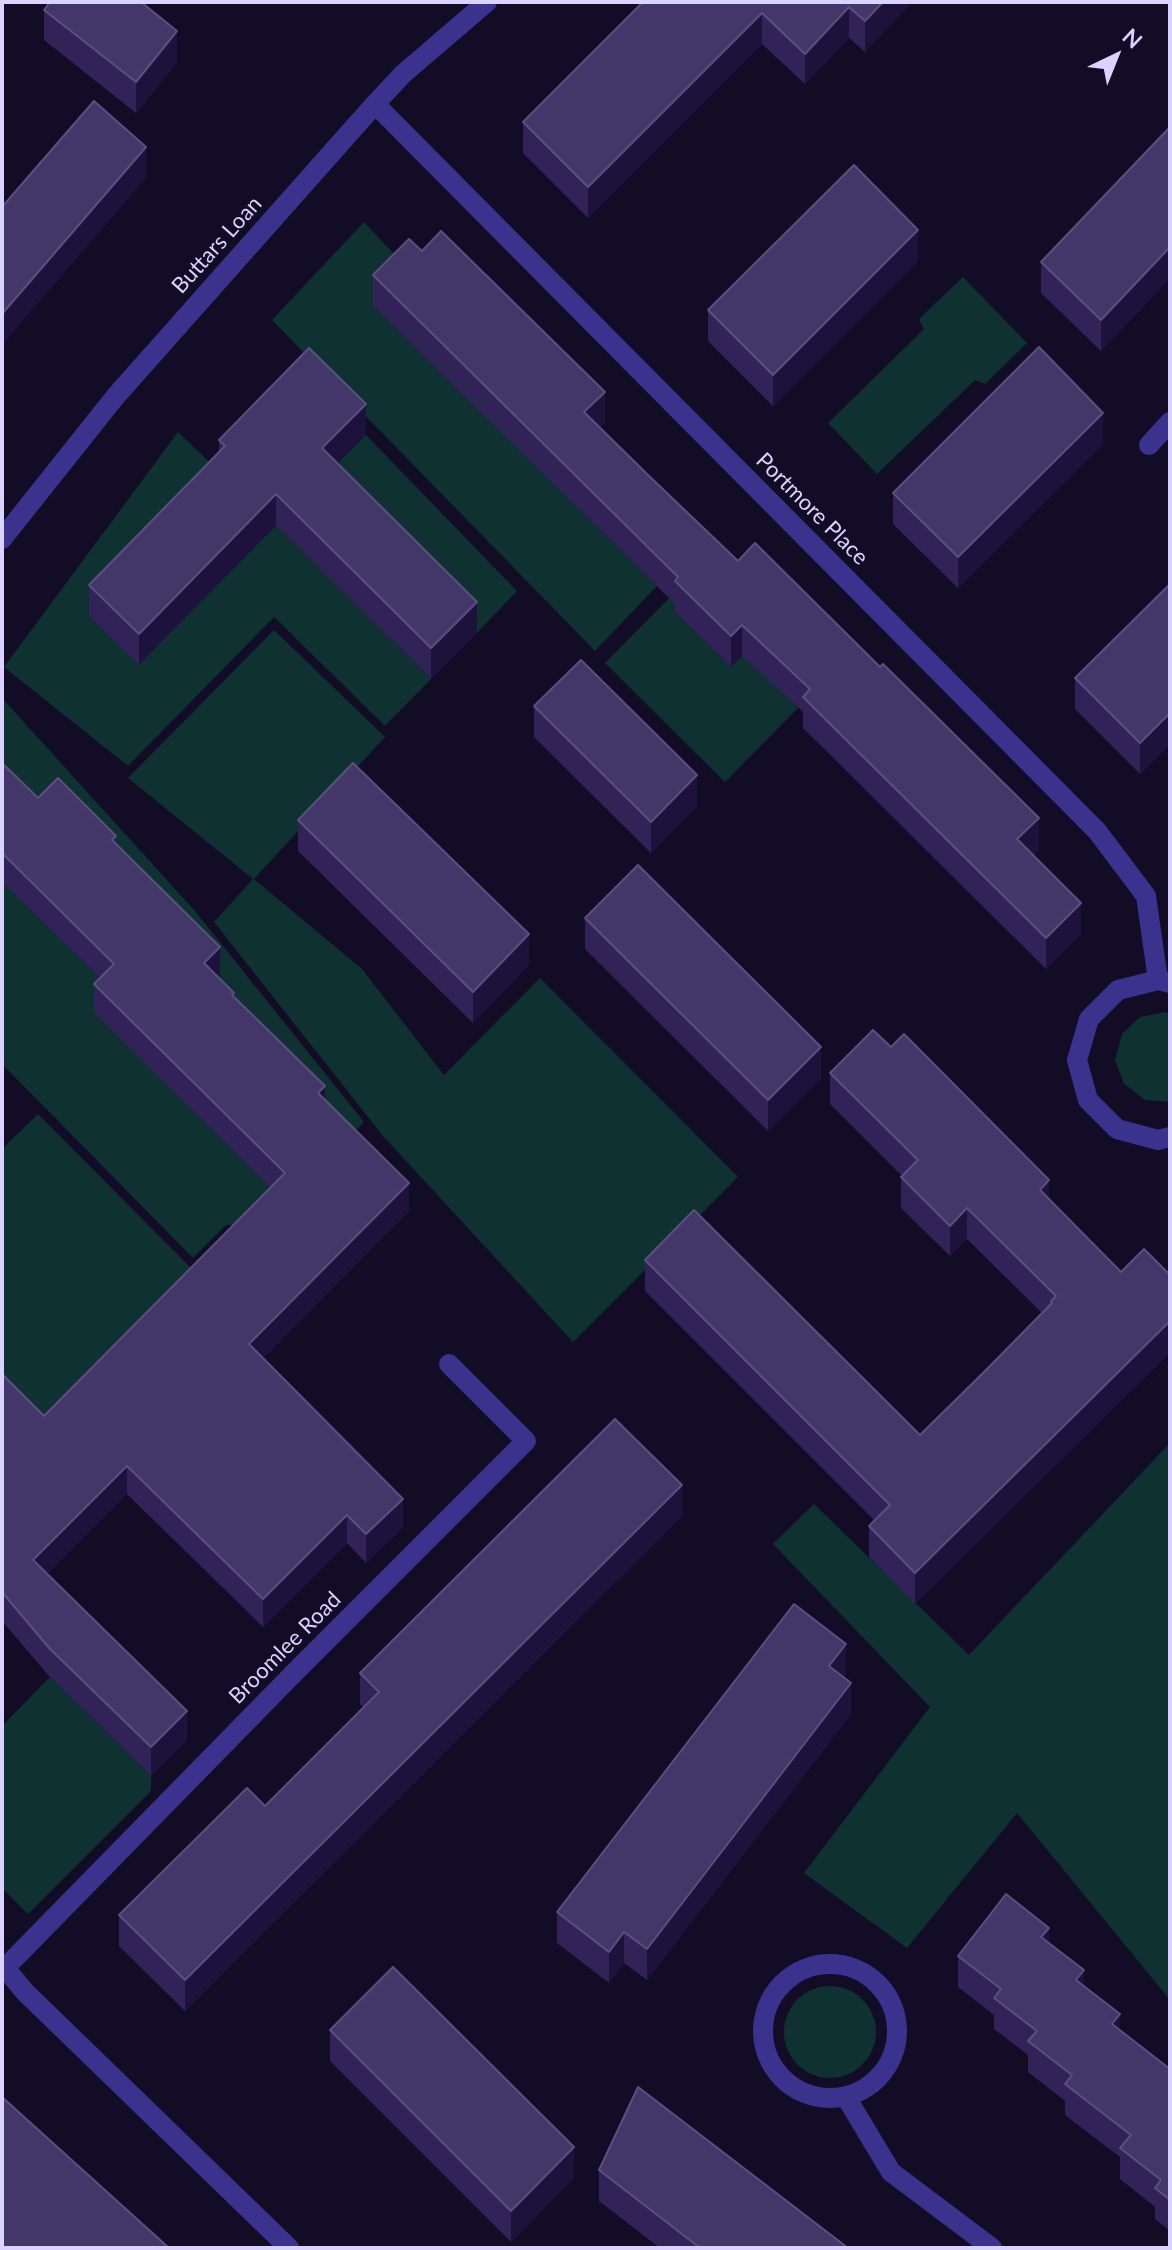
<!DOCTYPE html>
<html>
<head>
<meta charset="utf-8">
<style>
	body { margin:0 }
	#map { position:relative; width:1172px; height:2250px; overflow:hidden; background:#120c27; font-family:Lato,sans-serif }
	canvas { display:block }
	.frame { position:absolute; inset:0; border:4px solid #dad3ff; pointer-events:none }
	.north { position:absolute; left:1076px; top:16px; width:80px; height:80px; -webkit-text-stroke:6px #120c27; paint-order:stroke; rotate:43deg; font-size:22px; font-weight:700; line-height:32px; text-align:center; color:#dad3ff }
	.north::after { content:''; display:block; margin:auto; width:28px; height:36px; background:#dad3ff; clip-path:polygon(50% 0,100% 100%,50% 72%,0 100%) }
</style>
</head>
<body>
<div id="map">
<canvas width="1172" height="2250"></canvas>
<div class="frame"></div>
<div class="north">N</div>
</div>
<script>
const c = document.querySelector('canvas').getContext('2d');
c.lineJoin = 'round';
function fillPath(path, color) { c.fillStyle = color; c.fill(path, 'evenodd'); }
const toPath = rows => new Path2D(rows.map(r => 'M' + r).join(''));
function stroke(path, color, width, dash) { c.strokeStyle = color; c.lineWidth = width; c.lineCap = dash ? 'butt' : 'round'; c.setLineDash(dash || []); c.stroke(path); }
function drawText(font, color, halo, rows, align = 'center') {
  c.font = font + ' Lato,sans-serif'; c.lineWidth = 7; c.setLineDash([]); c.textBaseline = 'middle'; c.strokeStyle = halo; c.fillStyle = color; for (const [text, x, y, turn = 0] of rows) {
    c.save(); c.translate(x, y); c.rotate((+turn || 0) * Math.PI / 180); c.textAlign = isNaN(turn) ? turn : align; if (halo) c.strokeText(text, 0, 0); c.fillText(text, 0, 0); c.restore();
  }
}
const green = toPath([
	[364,222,409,270,373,306,657,586,595,651,272,320],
	[963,277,1027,343,985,384,975,380,877,474,828,423,924,329,919,319],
	[178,432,225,477,138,665,366,435,517,591,477,633,373,621,431,679,385,726,274,617,128,766,4,667],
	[681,586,675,612,731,667,744,654,798,708,725,782,605,663],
	[274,630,385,737,254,879,362,969,444,1075,540,978,738,1177,573,1342,383,1136,214,922,253,879,128,778],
	[2,698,195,911,364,1122,329,1158,204,992,219,975,2,791],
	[2,881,114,992,282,1198,256,1225,226,1225,193,1258,2,1064],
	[1166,1012,1170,1014,1170,1102,1145,1100,1124,1084,1115,1060,1122,1034,1140,1017],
	[38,1114,199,1276,51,1424,2,1374,2,1149],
	[1170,1443,1170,2000,1017,1813,907,1948,804,1873,930,1707,773,1544,814,1504,969,1655],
	[50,1677,151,1776,151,1791,28,1914,2,1888,2,1726],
	'784 2032a46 46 0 1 1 92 0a46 46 0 1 1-92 0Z'
]);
const minor = toPath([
	[375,104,1097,831,1146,896,1158,980],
	[1149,445,1170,422],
	[1170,983,1158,980,1118,990,1089,1019,1077,1060,1088,1100,1117,1129,1158,1140,1170,1137],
	'763 2031a67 67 0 1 1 134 0a67 67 0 1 1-134 0Z',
	[2,1966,5,1968,295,1672,526,1441,449,1364],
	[5,1968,25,1992,289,2248],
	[846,2097,891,2172,992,2248]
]);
const tertiary = toPath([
	[2,539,115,397,375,104,403,74,487,2]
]);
const wall = toPath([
	[643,2,909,2,909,5,865,52,849,38,805,84,762,44,588,218,523,153,523,122],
	[44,10,177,62,136,113,44,40],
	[1170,127,1170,278,1101,351,1041,293,1041,262],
	[918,261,773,406,708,341,708,310],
	[373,275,605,423,600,427,647,474,1039,849,1033,855,1081,934,1046,969,803,728,803,712,742,656,731,667,675,612,675,604,373,306],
	[366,435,338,463,477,633,431,679,276,525,139,665,89,616,89,585,219,452,219,440],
	[1103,444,958,588,893,524,893,493],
	[1170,584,1170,744,1140,774,1075,709,1075,678],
	[534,706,697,806,651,853,534,737],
	[2,763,38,798,116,844,220,976,218,977,234,997,325,1100,409,1211,263,1358,403,1527,366,1563,347,1543,263,1627,127,1494,47,1574,187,1740,151,1776,50,1677,2,1621,2,1374,44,1416,271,1188,94,1013,94,984,100,978,2,882],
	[298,820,529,965,473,1023,298,851],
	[585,918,821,1078,768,1131,585,949],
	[830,1073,1049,1199,1121,1272,1170,1275,1170,1352,915,1604,869,1557,869,1526,874,1520,645,1291,645,1260,920,1435,1042,1313,967,1239,950,1256,901,1208,901,1177,902,1176,830,1104],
	[682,1516,185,2011,119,1946,119,1915,265,1806,364,1708,360,1704,360,1673],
	[846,1674,844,1677,851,1714,647,1980,624,1963,609,1983,557,1943,557,1912],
	[1049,1943,1120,2030,1170,2069,1170,2231,1155,2219,1155,2207,1120,2179,1120,2157,1065,2115,1065,2101,1028,2072,1028,2055,994,2029,994,2015,958,1987,958,1956],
	[330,2030,574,2178,511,2242,330,2061],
	[599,2170,848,2248,660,2248,599,2201]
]);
const shadedWall = toPath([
	[883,2,909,2,909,5,865,52,865,21],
	[849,7,849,38,805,84,805,54],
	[762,13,762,44,588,218,588,187],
	[177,31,177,62,136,113,136,82],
	[146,147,146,178,2,345,2,314],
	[918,230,918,261,773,406,773,375],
	[1170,247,1170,278,1101,351,1101,320],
	[605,392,605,423,584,443,584,412],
	[366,404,366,435,322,479,322,448],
	[1103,413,1103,444,958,588,958,557],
	[276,494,276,525,139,665,139,634],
	[477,602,477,633,431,679,431,648],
	[742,625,742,656,731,667,731,636],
	[1170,713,1170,744,1140,774,1140,743],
	[697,775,697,806,651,853,651,822],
	[1039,818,1039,849,1017,870,1017,839],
	[1081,903,1081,934,1046,969,1046,938],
	[529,934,529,965,473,1023,473,992],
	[220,947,220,976,204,992,204,963],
	[821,1047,821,1078,768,1131,768,1100],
	[325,1086,325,1115,318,1093],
	[1049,1180,1049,1211,1040,1190],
	[409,1183,409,1211,249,1372,249,1344],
	[967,1208,967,1239,950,1256,950,1226],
	[1170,1321,1170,1352,915,1604,915,1573],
	[127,1466,127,1494,33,1588,33,1560],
	[682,1485,682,1516,185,2011,185,1980],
	[403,1499,403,1527,366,1563,366,1534],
	[347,1515,347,1543,263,1627,263,1599],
	[846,1644,846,1674,829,1697,829,1666],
	[851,1683,851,1714,647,1980,647,1949],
	[187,1711,187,1740,151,1776,151,1747],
	[1049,1928,1049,1959,1041,1937],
	[624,1932,624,1963,609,1983,609,1952],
	[1084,1970,1084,2001,1076,1980],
	[1120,2014,1120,2045,1112,2024],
	[574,2147,574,2178,511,2242,511,2211]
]);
const building = toPath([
	[50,2,141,2,177,31,136,82,44,10,50,2],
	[643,2,883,2,865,21,849,7,805,54,762,13,588,187,523,122,643,2],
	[94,101,146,147,2,314,2,207,94,101],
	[1170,127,1170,247,1101,320,1041,262,1170,127],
	[854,165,918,230,773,375,708,310,854,165],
	[441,231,605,392,584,412,647,474,738,561,755,543,880,667,883,664,1039,818,1017,839,1081,903,1046,938,803,697,810,689,742,625,731,636,675,581,678,577,373,275,409,239,422,251,441,231],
	[1039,347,1103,413,958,557,893,493,1039,347],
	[309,348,366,404,322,448,477,602,431,648,276,494,139,634,89,585,225,446,219,440,309,348],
	[1170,584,1170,713,1140,743,1075,678,1170,584],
	[581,660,697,775,651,822,534,706,581,660],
	[2,763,38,798,58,778,116,836,112,840,220,947,204,963,234,993,232,995,325,1086,318,1093,409,1183,249,1344,403,1499,366,1534,347,1515,263,1599,127,1466,33,1560,187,1711,151,1747,50,1649,2,1592,2,1374,44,1416,285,1173,94,984,114,964,2,853,2,763],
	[353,763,529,934,473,992,298,820,353,763],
	[638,865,821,1047,768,1100,585,918,638,865],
	[873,1030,891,1047,904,1034,1049,1180,1040,1190,1121,1272,1144,1249,1170,1275,1170,1321,915,1573,869,1526,890,1505,645,1260,694,1210,920,1435,986,1370,1052,1303,1051,1301,1056,1296,967,1208,950,1226,901,1177,918,1160,830,1073,873,1030],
	[615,1419,682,1485,185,1980,119,1915,247,1788,265,1806,379,1692,360,1673,615,1419],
	[794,1604,846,1644,829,1666,851,1683,647,1949,624,1932,609,1952,557,1912,794,1604],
	[1006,1894,1049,1928,1041,1937,1084,1970,1076,1980,1120,2014,1112,2024,1170,2069,1170,2200,1155,2188,1161,2180,1120,2148,1131,2135,1065,2084,1072,2075,1028,2041,1037,2031,994,1998,1001,1989,958,1956,1006,1894],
	[393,1967,574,2147,511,2211,330,2030,393,1967],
	[638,2087,848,2248,700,2248,599,2170,638,2087],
	[2,2097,169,2248,2,2248,2,2097]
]);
const streetNames = [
	["Buttars Loan",217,245,-48],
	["Portmore Place",812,509,45],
	["Broomlee Road",285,1648,-45]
];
fillPath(green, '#0f3132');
stroke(minor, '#3a328c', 20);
stroke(tertiary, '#3a328c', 20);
fillPath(wall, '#312357');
fillPath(shadedWall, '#1d123c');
fillPath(building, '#433669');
stroke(building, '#5b4f80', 2);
drawText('22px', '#dad3ff', '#120c27', streetNames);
</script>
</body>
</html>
